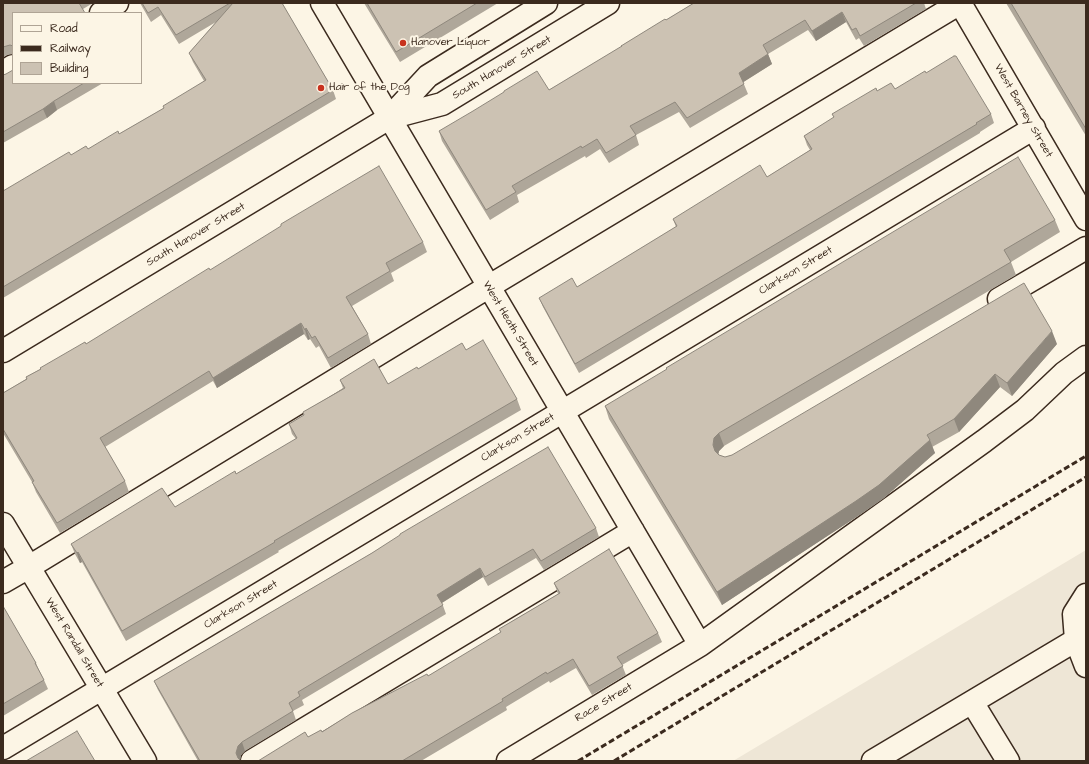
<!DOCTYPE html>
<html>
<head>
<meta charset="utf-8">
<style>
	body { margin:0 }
	#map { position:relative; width:1089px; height:764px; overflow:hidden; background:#fcf5e5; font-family:"Architects Daughter",sans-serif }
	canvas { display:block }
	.frame { position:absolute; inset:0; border:4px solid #3b2a1e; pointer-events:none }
	.legend { position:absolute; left:12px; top:12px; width:130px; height:72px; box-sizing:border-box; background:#fcf5e5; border:1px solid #afa495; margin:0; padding:5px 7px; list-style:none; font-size:12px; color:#3b2a1e }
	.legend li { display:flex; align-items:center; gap:8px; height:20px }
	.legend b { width:20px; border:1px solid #afa495 }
</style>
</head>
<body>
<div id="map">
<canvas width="1089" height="764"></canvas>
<div class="frame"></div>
<ul class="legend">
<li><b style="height:5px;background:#fcf5e5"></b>Road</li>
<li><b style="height:5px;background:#3b2a1e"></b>Railway</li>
<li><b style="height:11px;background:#ccc2b3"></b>Building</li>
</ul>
</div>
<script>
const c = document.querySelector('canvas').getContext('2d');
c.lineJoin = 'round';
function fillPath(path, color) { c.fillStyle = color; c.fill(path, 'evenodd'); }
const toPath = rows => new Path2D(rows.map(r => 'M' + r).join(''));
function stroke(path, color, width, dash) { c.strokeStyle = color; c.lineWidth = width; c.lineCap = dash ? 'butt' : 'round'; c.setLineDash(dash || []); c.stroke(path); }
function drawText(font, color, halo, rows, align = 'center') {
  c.font = font + ' "Architects Daughter",sans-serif'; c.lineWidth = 4; c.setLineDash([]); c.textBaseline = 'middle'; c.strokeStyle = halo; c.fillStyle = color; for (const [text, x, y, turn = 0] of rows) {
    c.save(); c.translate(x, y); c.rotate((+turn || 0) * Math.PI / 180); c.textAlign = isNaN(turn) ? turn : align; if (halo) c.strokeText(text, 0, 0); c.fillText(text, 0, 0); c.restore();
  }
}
const built = toPath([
	[1086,550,1086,761,733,761]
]);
const minor = toPath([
	[322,3,700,645],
	[960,3,1086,219],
	[101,13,117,3],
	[3,72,13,66],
	[999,299,1086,248],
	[3,524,145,761],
	[3,582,29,567,488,287,960,3],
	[1086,595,1074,614,1076,640,1086,666],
	[972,702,1008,761],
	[3,748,1034,128],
	[252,761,633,531],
	[508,761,700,645,984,441,1025,410,1064,373,1086,357],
	[873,761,1076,640]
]);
const major = toPath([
	[389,118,442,104,608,3],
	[3,351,389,118,428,76,546,3]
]);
const rail = toPath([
	[578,761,1086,456],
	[614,761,1086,477]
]);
const wall = toPath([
	[3,3,93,3,83,9,13,13,13,54,7,55,3,57],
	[140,3,282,3,333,90,336,99,3,298,3,191,71,155,88,149,119,134,164,108,204,81,193,62,189,53,216,22,179,44,161,15,151,22],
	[364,3,498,3,400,62],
	[694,3,924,3,926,9,864,46,859,38,856,40,846,22,816,41,808,30,768,54,772,64,743,82,748,94,690,128,679,112,636,135,639,145,609,163,600,149,586,158,585,156,517,195,519,202,490,220,442,141,439,131,549,90,621,47,621,46,666,20],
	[1006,3,1086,3,1086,136],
	[926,73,991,114,994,123,980,132,980,133,579,373,543,307,539,298,577,287,676,227,673,219,767,177,810,150,807,145,804,136,834,118,832,114,877,91,895,89],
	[6,74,13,83,103,83,57,110,47,118,3,143,3,75],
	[1055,220,1060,232,1011,262,1016,275,724,446,719,451,718,454,719,455,725,457,732,455,1057,344,1012,396,1000,387,959,432,932,447,935,453,884,498,861,514,722,605,609,419,605,406],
	[423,242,427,252,391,273,394,281,352,306,368,334,371,344,331,368,319,346,316,348,310,339,308,340,304,334,217,388,213,381,154,417,105,447,125,481,129,492,60,533,36,492,32,482,3,433,3,393,26,379,26,377,86,344,210,270],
	[466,350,517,399,521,410,278,551,279,552,126,641,82,562,80,563,75,554,71,544,175,507,236,474,296,439,292,434,289,424,304,415,343,388,340,380,388,384,418,369],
	[596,528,599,537,544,570,536,558,488,586,483,577,442,603,446,614,302,700,304,705,293,711,296,720,245,751,241,755,240,760,241,761,198,761,158,690,154,681,372,553,400,536,400,534],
	[554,583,658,633,662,642,622,665,626,675,592,695,576,668,550,683,549,681,506,707,507,710,421,761,258,761,308,737,322,732,428,676,501,633,499,629,558,594],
	[3,606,36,663,38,668,44,680,48,689,3,716]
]);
const shadedWall = toPath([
	[842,12,846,22,816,41,812,31],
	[768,54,772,64,742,83,739,73],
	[54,101,57,110,47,118,43,109],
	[301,323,304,334,217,388,213,378],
	[306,328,310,339,308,340,305,330],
	[1052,331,1057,344,1012,396,1007,383],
	[995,374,1000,387,959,432,954,419],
	[719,433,724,446,719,451,718,457,719,464,713,445,714,438],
	[930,440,935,453,884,498,861,514,722,605,717,592],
	[78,552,82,562,80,563,77,553],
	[480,568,483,577,440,604,437,595],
	[242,742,245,751,241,755,240,761,239,761,236,753,238,746]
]);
const building = toPath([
	[3,3,79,3,85,13,13,13,13,46,10,45,3,47,3,3],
	[142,3,230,3,176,35,158,7,148,13,142,3],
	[233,3,282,3,333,90,3,287,3,191,69,152,71,155,86,146,88,149,118,131,119,134,164,108,163,106,206,80,189,53,233,3],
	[367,3,477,3,396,52,367,3],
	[694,3,916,3,860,36,856,28,852,30,842,12,812,31,805,20,763,45,768,54,739,73,744,84,687,118,675,102,630,126,636,135,606,153,597,139,582,148,581,146,512,186,516,192,486,210,439,131,473,111,504,92,504,91,537,71,549,90,622,46,621,46,665,19,666,20,694,3],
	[1011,3,1086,3,1086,129,1011,3],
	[954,56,956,56,991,114,976,123,977,124,575,364,539,298,572,278,577,287,623,259,677,226,673,219,760,165,767,177,812,149,804,136,834,117,832,114,876,88,877,91,891,83,895,89,925,71,926,73,954,56],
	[13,70,13,83,84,83,54,101,43,109,3,132,3,75,6,74,13,70],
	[1018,157,1055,220,1004,250,1011,262,719,433,714,438,713,445,715,451,719,455,725,457,732,455,1024,283,1052,331,1007,383,995,374,954,419,927,435,930,440,879,485,856,501,717,592,605,406,667,369,666,368,1018,157],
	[379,166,423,242,386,263,390,271,346,297,368,334,328,358,315,336,312,338,306,328,305,330,301,323,213,378,209,371,151,407,100,438,125,481,57,523,32,482,34,481,3,429,3,393,27,379,26,377,41,369,40,368,85,342,86,344,209,268,210,270,281,226,281,224,379,166],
	[483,340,517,399,274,541,275,542,122,631,78,552,77,553,71,544,162,488,175,507,235,471,236,474,297,438,289,424,304,415,303,412,345,388,340,380,374,359,388,384,417,367,418,369,462,343,466,350,483,340],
	[548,447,596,528,541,561,533,549,485,577,480,568,437,595,443,605,298,692,300,696,289,703,293,711,242,742,238,746,236,753,238,758,241,761,200,761,154,681,372,553,400,535,400,534,548,447],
	[609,549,658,633,617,657,623,666,589,686,573,659,547,674,546,672,502,699,503,701,402,761,258,761,305,732,308,737,321,730,322,732,352,713,427,674,428,676,501,632,499,629,560,593,554,583,609,549],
	[3,606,36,663,35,663,44,680,3,704,3,606],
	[77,731,95,761,26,761,77,731]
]);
const markers = [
	[403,43,4,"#c8321e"],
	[321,88,4,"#c8321e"]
];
const poiNames = [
	["Hanover Liquor",411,43],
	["Hair of the Dog",329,88]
];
const streetNames = [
	["South Hanover Street",502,68,-31],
	["West Barney Street",1023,111,60],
	["South Hanover Street",196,235,-31],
	["Clarkson Street",796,271,-31],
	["West Heath Street",510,324,59],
	["Clarkson Street",518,438,-31],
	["Clarkson Street",241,605,-31],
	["West Randall Street",74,643,59],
	["Race Street",604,703,-31]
];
fillPath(built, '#eee6d6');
stroke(minor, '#3b2a1e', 25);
stroke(major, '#3b2a1e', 25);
stroke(minor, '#fcf5e5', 22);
stroke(major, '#fcf5e5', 22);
stroke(rail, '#3b2a1e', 3, [6, 3]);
fillPath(wall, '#afa79a');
fillPath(shadedWall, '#8f887d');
fillPath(building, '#ccc2b3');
stroke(building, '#8f887d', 1);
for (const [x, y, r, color] of markers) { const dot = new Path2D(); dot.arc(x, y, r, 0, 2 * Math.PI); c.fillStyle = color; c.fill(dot); stroke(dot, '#fcf5e5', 1.5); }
drawText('11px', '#3b2a1e', '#fcf5e5', poiNames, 'left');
drawText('11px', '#3b2a1e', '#fcf5e5', streetNames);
</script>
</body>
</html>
